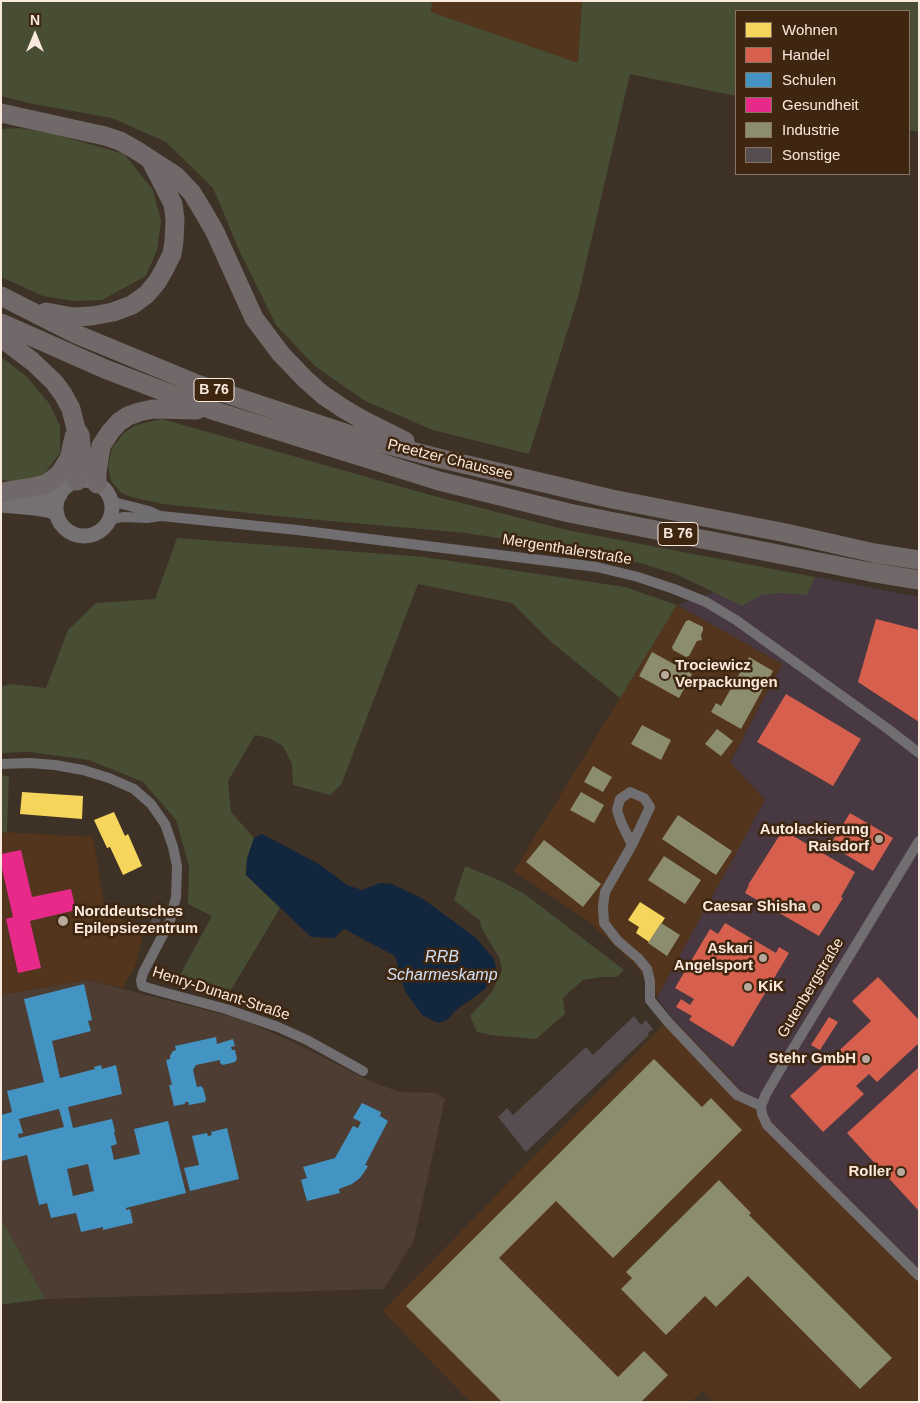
<!DOCTYPE html>
<html>
<head>
<meta charset="utf-8">
<style>
	body { margin:0 }
	#map { position:relative; width:920px; height:1403px; overflow:hidden; background:#3e3126; font-family:Arial,sans-serif }
	canvas { display:block }
	.frame { position:absolute; inset:0; border:2px solid #fae9dd; pointer-events:none }
	.legend { position:absolute; left:735px; top:10px; width:175px; height:165px; box-sizing:border-box; background:#3e2611; border:1px solid #897463; margin:0; padding:6px 9px; list-style:none; font-size:15px; color:#fae9dd }
	.legend li { display:flex; align-items:center; gap:10px; height:25px }
	.legend b { width:25px; border:1px solid #897463 }
	.north { position:absolute; left:10px; top:10px; width:50px; height:50px; -webkit-text-stroke:4px #3e2611; paint-order:stroke; rotate:0deg; font-size:14px; font-weight:700; line-height:20px; text-align:center; color:#fae9dd }
	.north::after { content:''; display:block; margin:auto; width:18px; height:22px; background:#fae9dd; clip-path:polygon(50% 0,100% 100%,50% 72%,0 100%) }
</style>
</head>
<body>
<div id="map">
<canvas width="920" height="1403"></canvas>
<div class="frame"></div>
<ul class="legend">
<li><b style="height:14px;background:#f6d55c"></b>Wohnen</li>
<li><b style="height:14px;background:#d6604d"></b>Handel</li>
<li><b style="height:14px;background:#4393c3"></b>Schulen</li>
<li><b style="height:14px;background:#e7298a"></b>Gesundheit</li>
<li><b style="height:14px;background:#8c8c6e"></b>Industrie</li>
<li><b style="height:14px;background:#554d4f"></b>Sonstige</li>
</ul>
<div class="north">N</div>
</div>
<script>
const c = document.querySelector('canvas').getContext('2d');
c.lineJoin = 'round';
function fillPath(path, color) { c.fillStyle = color; c.fill(path, 'evenodd'); }
const toPath = rows => new Path2D(rows.map(r => 'M' + r).join(''));
function stroke(path, color, width, dash) { c.strokeStyle = color; c.lineWidth = width; c.lineCap = dash ? 'butt' : 'round'; c.setLineDash(dash || []); c.stroke(path); }
function drawText(font, color, halo, rows, align = 'center') {
  c.font = font + ' Arial,sans-serif'; c.lineWidth = 5; c.setLineDash([]); c.textBaseline = 'middle'; c.strokeStyle = halo; c.fillStyle = color; for (const [text, x, y, turn = 0] of rows) {
    c.save(); c.translate(x, y); c.rotate((+turn || 0) * Math.PI / 180); c.textAlign = isNaN(turn) ? turn : align; if (halo) c.strokeText(text, 0, 0); c.fillText(text, 0, 0); c.restore();
  }
}
const commercial = toPath([
	[817,577,919,597,919,1269,769,1120,671,1017,657,997,765,800,730,763,782,664,677,605,745,582]
]);
const built = toPath([
	[432,1,582,1,578,64,431,12],
	[677,605,782,664,730,762,765,800,657,997,638,968,590,922,514,871],
	[1,832,93,837,105,911,144,931,135,966,123,988,86,980,1,995],
	[671,1017,769,1120,919,1269,919,1402,713,1402,702,1391,691,1402,470,1402,383,1311]
]);
const education = toPath([
	[87,980,238,1018,291,1041,372,1082,400,1092,436,1093,445,1099,414,1240,384,1289,45,1299,1,1218,1,995]
]);
const green = toPath([
	[1,1,432,1,431,12,578,63,582,1,919,1,919,132,909,130,909,11,736,11,736,96,630,74,578,297,529,454,433,430,365,401,315,366,276,325,240,252,213,188,166,142,112,118,33,104,1,96],
	[19,128,51,133,124,154,153,190,161,221,157,250,146,276,102,300,74,301,43,296,1,277,1,129],
	[1,357,26,376,49,403,60,426,60,453,41,478,18,482,1,480],
	[162,419,434,496,567,530,815,577,807,595,780,593,761,595,742,606,678,575,644,564,598,554,466,533,297,518,163,504,131,497,120,492,111,481,108,466,112,448,124,433,136,425],
	[177,538,424,557,625,587,677,605,620,698,550,641,512,603,418,584,341,785,330,795,293,785,292,764,283,746,269,738,255,735,228,781,231,812,254,838,247,859,246,875,280,908,231,990,180,975,212,916,188,904,189,866,176,820,143,782,89,760,29,752,1,753,1,687,10,684,46,688,68,630,96,603,155,599],
	[1,775,9,776,7,833,1,832],
	[465,866,501,881,526,895,624,970,617,977,602,977,583,980,563,998,565,1014,536,1039,491,1035,477,1032,470,1016,492,992,502,970,499,957,483,931,479,920,454,900],
	[1,1218,45,1299,6,1304,1,1304]
]);
const water = toPath([
	[262,834,319,864,347,885,362,890,380,883,392,884,423,899,476,938,494,959,496,969,485,989,456,1010,447,1020,438,1023,422,1015,405,991,395,956,344,929,334,938,311,937,246,875,247,859,254,838]
]);
const homes = toPath([
	[22,792,83,796,82,819,20,814],
	[114,812,125,836,128,834,142,866,123,875,110,847,107,848,94,820],
	[640,902,665,918,649,942,636,933,639,927,628,920]
]);
const shops = toPath([
	[876,619,919,630,919,722,858,682],
	[786,694,861,739,833,786,757,742],
	[850,813,893,838,873,871,830,845],
	[783,830,855,872,842,895,841,897,843,898,819,936,745,893,749,885,748,885],
	[725,923,776,953,779,947,789,953,733,1047,689,1020,692,1016,676,1007,681,999,690,1005,694,999,675,988,710,929,718,934],
	[878,977,919,1020,919,1043,877,1082,869,1074,856,1086,864,1094,823,1132,790,1096,871,1021,852,1001],
	[829,1017,838,1022,820,1050,811,1045],
	[919,1067,919,1211,847,1133]
]);
const schools = toPath([
	[84,984,92,1020,88,1021,91,1031,52,1041,60,1078,95,1069,94,1067,101,1065,102,1069,116,1065,122,1094,68,1107,73,1128,112,1119,115,1131,114,1132,117,1144,111,1146,114,1160,140,1154,134,1129,168,1121,186,1193,126,1208,126,1210,130,1209,133,1223,103,1230,103,1227,81,1232,76,1213,51,1218,47,1203,39,1205,27,1155,1,1161,1,1115,12,1112,7,1091,44,1082,24,999],
	[59,1109,64,1127,19,1138,18,1134,23,1133,19,1119],
	[88,1164,94,1191,73,1196,67,1169],
	[216,1037,217,1044,233,1039,235,1046,231,1047,232,1050,235,1050,237,1059,235,1062,223,1065,220,1063,220,1060,196,1065,193,1070,197,1087,201,1086,203,1088,206,1099,205,1102,189,1105,188,1102,185,1102,185,1104,174,1106,169,1085,172,1085,166,1060,170,1059,170,1056,173,1051,176,1050,175,1046],
	[362,1103,381,1112,380,1116,388,1121,365,1165,368,1166,365,1171,360,1178,352,1184,339,1189,340,1193,307,1201,301,1180,307,1178,303,1167,335,1158,353,1126,358,1128,361,1122,353,1118],
	[227,1128,239,1179,190,1191,184,1168,199,1165,192,1136,207,1133,208,1136,212,1135,211,1132]
]);
const health = toPath([
	[21,850,32,897,71,889,76,910,30,921,41,968,18,973,6,919,13,917,1,864,1,854]
]);
const industry = toPath([
	[689,620,703,627,703,630,701,635,702,640,697,641,689,656,686,657,673,650,672,647,686,621],
	[652,652,692,674,679,698,639,676],
	[749,657,773,671,741,729,711,712,716,703,721,706],
	[642,725,671,740,661,760,631,744],
	[717,729,733,741,721,756,705,744],
	[593,766,612,777,603,792,584,782],
	[581,792,604,805,594,823,570,810],
	[678,815,732,851,716,875,662,839],
	[544,840,601,884,583,907,526,862],
	[664,856,701,880,685,904,648,880],
	[661,923,680,935,667,956,648,943],
	[654,1059,702,1107,711,1098,742,1130,613,1258,556,1201,499,1258,618,1377,644,1351,668,1375,641,1402,502,1402,406,1306],
	[719,1180,751,1213,749,1215,892,1358,860,1389,748,1276,716,1307,705,1296,666,1335,621,1289,632,1278,626,1272]
]);
const building = toPath([
	[153,916,161,920,157,927,150,924],
	[634,1016,641,1025,646,1020,653,1029,648,1033,649,1035,526,1152,498,1117,507,1108,513,1115,586,1047,593,1055]
]);
const street = toPath([
	[110,501,149,511,160,516],
	[110,520,123,517,147,518,161,516,297,530,597,567,638,577,674,589,706,602,736,620,888,729,919,753],
	[1,764,30,763,55,765,83,770,109,778,134,789,151,804,165,824,173,847,177,866,176,897,170,921,143,973,141,980,142,986,159,991,226,1009,278,1027,307,1040,363,1071],
	[919,841,777,1075,766,1094,761,1106,762,1114,767,1125,919,1276],
	[632,845,621,822,617,810,620,799,630,792,644,798,650,807,632,845,605,892,603,906,604,923,618,941,638,958,647,969,650,981,650,1000,668,1022,737,1095,761,1106]
]);
const secondary = toPath([
	'56 508a28 28 0 1 1 56 0a28 28 0 1 1-56 0Z',
	[12,494,35,497,49,497,60,495],
	[1,505,35,508,48,510,57,514]
]);
const highway = toPath([
	[1,113,105,136,120,141,136,150,176,176,192,193,203,211,215,232,254,318,281,354,305,379,323,395,344,409,363,420,405,441],
	[1,296,76,334,197,384,351,435,438,458,612,499,786,533,874,553,919,560],
	[46,312,73,317,92,316,113,312,132,305,147,294,157,282,164,270,172,254,174,241,175,219,173,204,151,161],
	[1,323,105,369,215,411,439,481,569,513,870,572,919,580],
	[1,338,32,361,54,382,63,394,71,409,76,429,80,435,81,444,82,461,77,481],
	[97,484,97,472,101,446,110,432,119,422,128,416,139,412,153,409,197,410],
	[3,492,34,487,46,484,53,479,60,473,69,459,74,437]
]);
const markers = [
	[665,675,5,"#b8a99d"],
	[879,839,5,"#b8a99d"],
	[816,907,5,"#b8a99d"],
	[63,921,6,"#b8a99d"],
	[763,958,5,"#b8a99d"],
	[748,987,5,"#b8a99d"],
	[866,1059,5,"#b8a99d"],
	[901,1172,5,"#b8a99d"]
];
const shields = [
	[214,390,40],
	[678,534,40]
];
const shieldNames = [
	["B 76",214,390],
	["B 76",678,534]
];
const streetNames = [
	["Preetzer Chaussee",450,460,14],
	["Mergenthalerstraße",567,550,9],
	["Gutenbergstraße",811,988,-59],
	["Henry-Dunant-Straße",221,994,18]
];
const poiNames = [
	["Trociewicz",675,666,"left"],
	["Verpackungen",675,683,"left"],
	["Autolackierung",869,830],
	["Raisdorf",869,847],
	["Caesar Shisha",806,907],
	["Norddeutsches",74,912,"left"],
	["Epilepsiezentrum",74,929,"left"],
	["Askari",753,949],
	["Angelsport",753,966],
	["KiK",758,987,"left"],
	["Stehr GmbH",856,1059],
	["Roller",891,1172]
];
const waterNames = [
	["RRB",442,958],
	["Scharmeskamp",442,976]
];
fillPath(commercial, '#473842');
fillPath(built, '#52351c');
fillPath(education, '#4d3d32');
fillPath(green, '#474e34');
fillPath(water, '#12263e');
fillPath(homes, '#f6d55c');
fillPath(shops, '#d6604d');
fillPath(schools, '#4393c3');
fillPath(health, '#e7298a');
fillPath(industry, '#8c8c6e');
fillPath(building, '#554d4f');
stroke(street, '#716e71', 10);
stroke(secondary, '#757072', 15);
stroke(highway, '#716969', 19);
for (const [x, y, r, color] of markers) { const dot = new Path2D(); dot.arc(x, y, r, 0, 2 * Math.PI); c.fillStyle = color; c.fill(dot); stroke(dot, '#3e2611', 2); }
for (const [x, y, w] of shields) { const box = new Path2D(); box.roundRect(x - w / 2, y - 11.5, w, 23, 4); c.fillStyle = '#3e2611'; c.fill(box); stroke(box, '#fae9dd', 1); }
drawText('bold 14px', '#fae9dd', null, shieldNames);
drawText('15px', '#fae9dd', '#3e2611', streetNames);
drawText('bold 15px', '#fae9dd', '#3e2611', poiNames, 'right');
drawText('italic 16px', '#d0e1f7', '#3e2611', waterNames);
</script>
</body>
</html>
